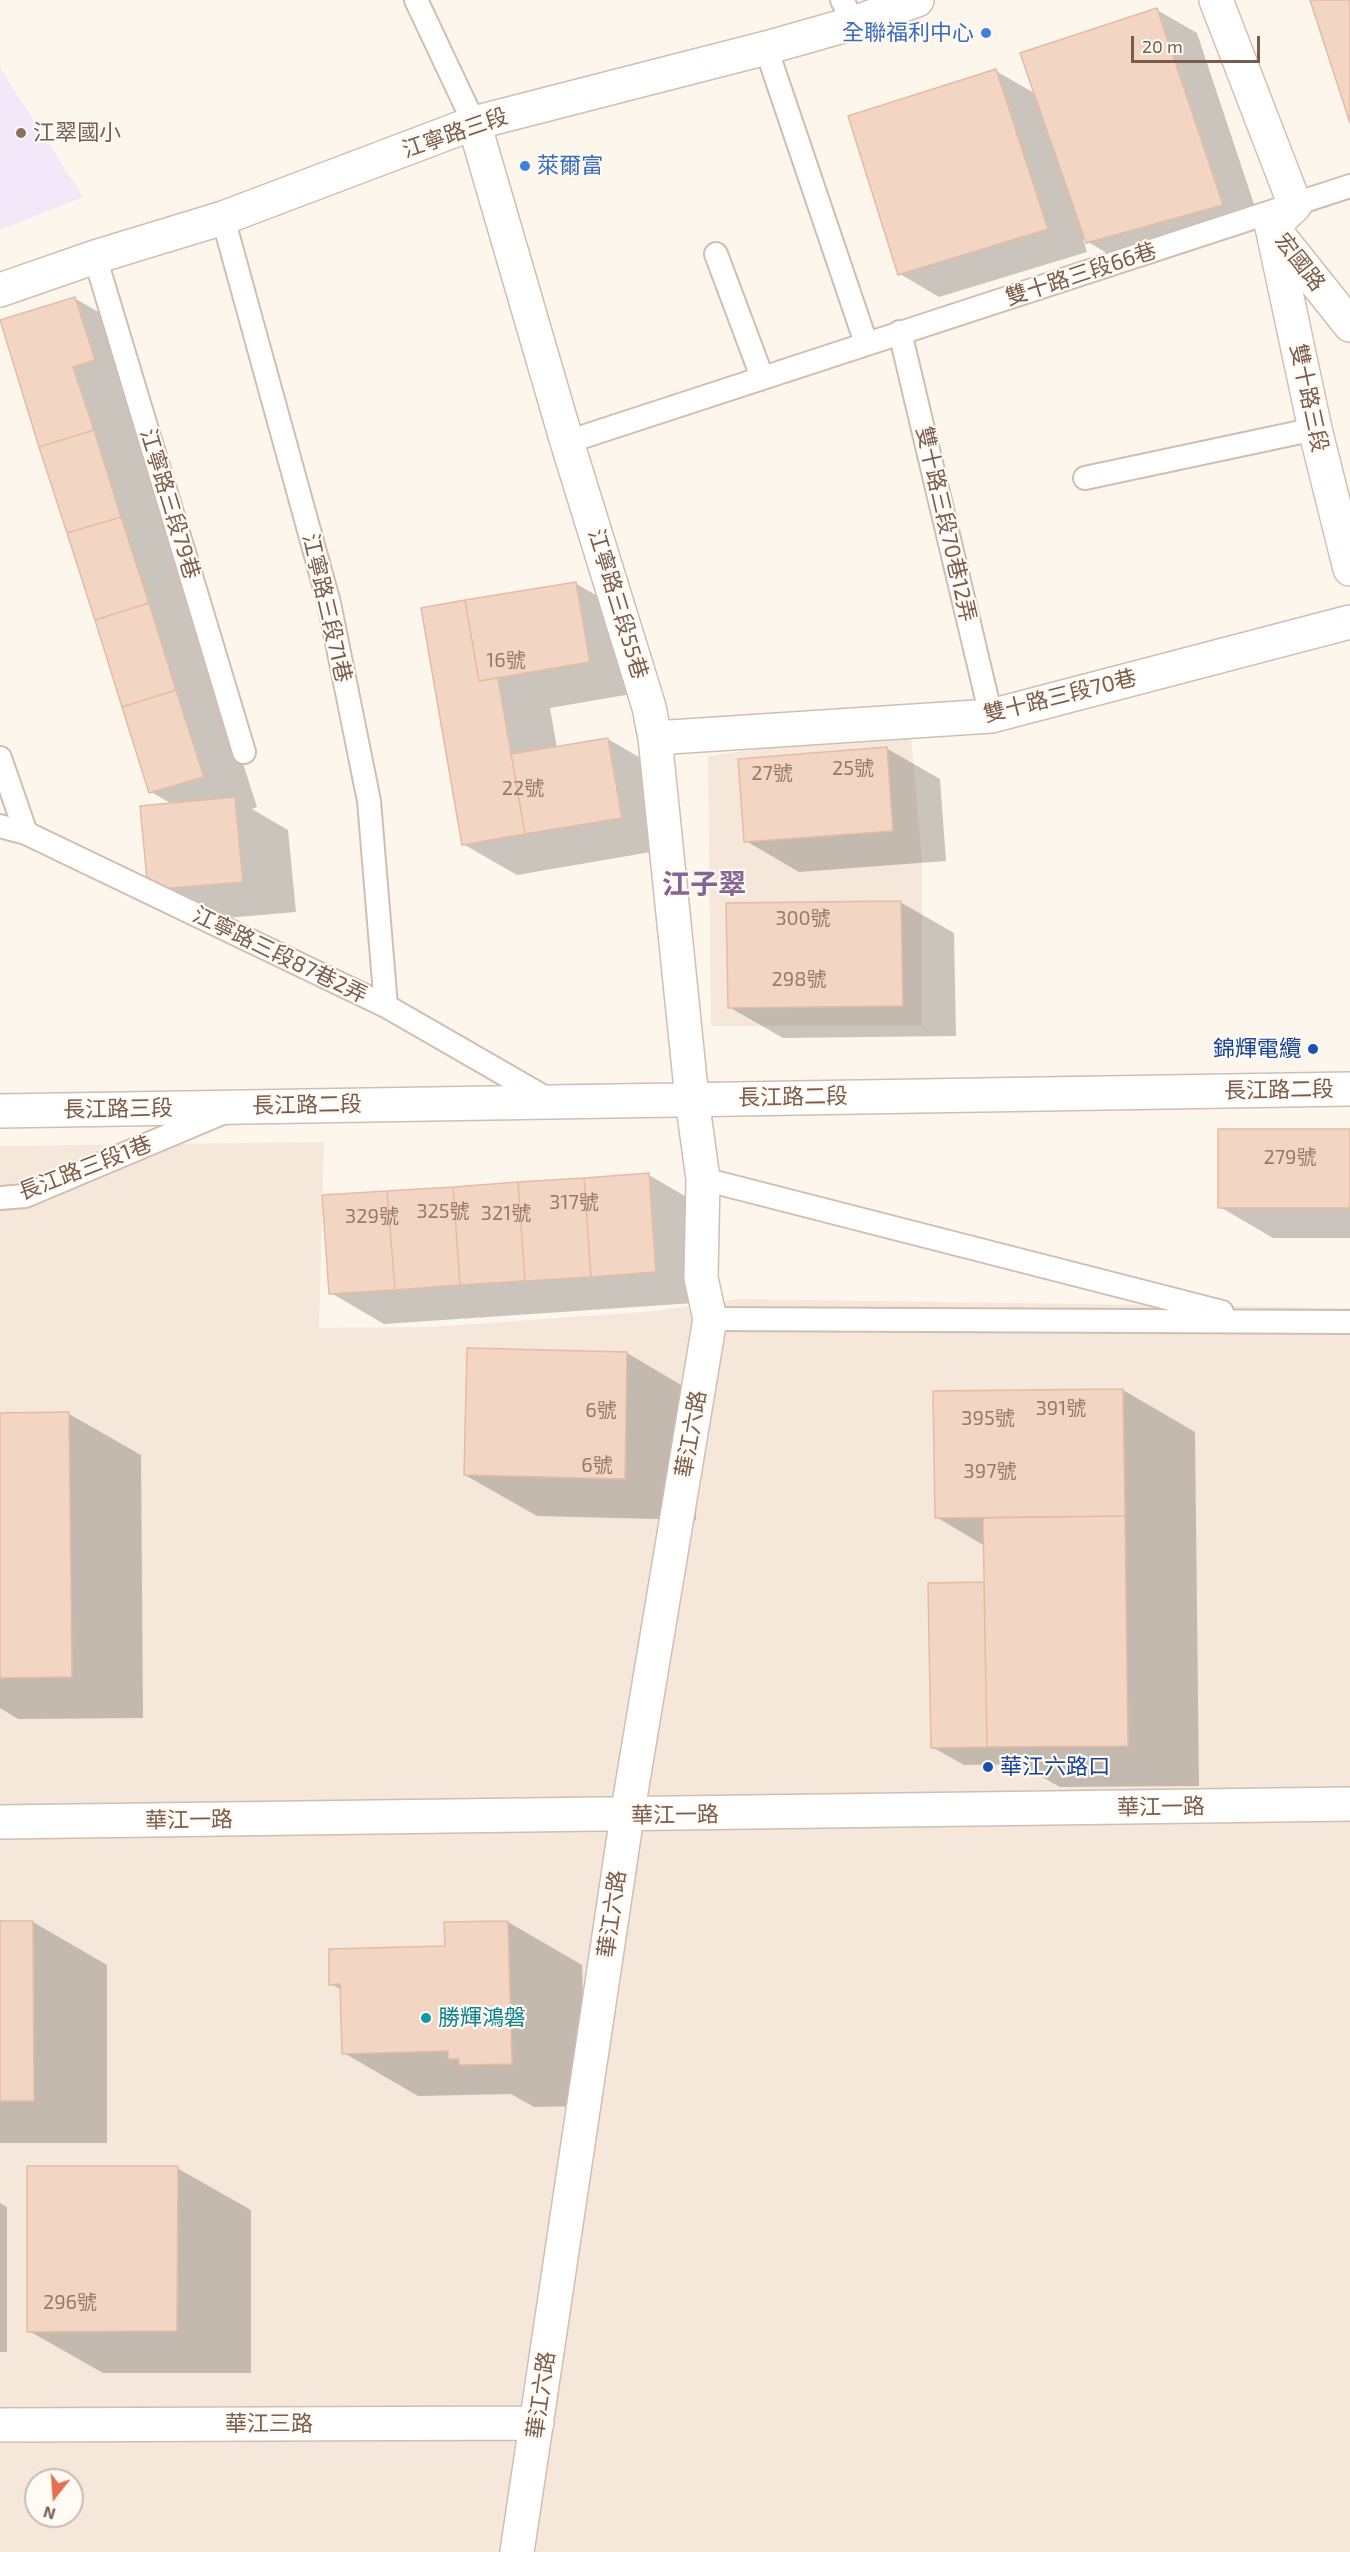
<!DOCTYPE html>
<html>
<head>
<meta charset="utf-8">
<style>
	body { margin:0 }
	#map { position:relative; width:1350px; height:2552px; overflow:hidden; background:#fdf6ec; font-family:"Exo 2",sans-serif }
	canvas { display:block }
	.north { position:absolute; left:24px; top:2468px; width:60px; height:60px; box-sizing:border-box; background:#fffaf3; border:2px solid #cabbb1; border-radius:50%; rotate:197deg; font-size:16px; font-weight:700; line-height:24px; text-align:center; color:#7a5c4d }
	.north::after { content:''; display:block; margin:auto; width:21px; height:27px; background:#e76f51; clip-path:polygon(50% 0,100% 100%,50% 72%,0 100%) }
	.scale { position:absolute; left:1131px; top:36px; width:129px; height:27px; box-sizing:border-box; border:3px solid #7a5c4d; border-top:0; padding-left:8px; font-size:18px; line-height:21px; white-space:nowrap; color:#7a5c4d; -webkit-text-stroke:4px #fffaf3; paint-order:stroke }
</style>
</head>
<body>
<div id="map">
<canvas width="1350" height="2552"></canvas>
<div class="north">N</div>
<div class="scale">20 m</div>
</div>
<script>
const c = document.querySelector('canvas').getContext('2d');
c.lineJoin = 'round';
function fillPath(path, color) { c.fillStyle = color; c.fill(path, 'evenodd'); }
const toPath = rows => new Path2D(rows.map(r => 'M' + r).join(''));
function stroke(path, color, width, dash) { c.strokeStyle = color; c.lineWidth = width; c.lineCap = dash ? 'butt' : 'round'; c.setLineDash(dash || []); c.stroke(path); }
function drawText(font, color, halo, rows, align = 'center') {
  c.font = font + ' "Exo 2","Noto Sans TC",sans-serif'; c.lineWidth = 4.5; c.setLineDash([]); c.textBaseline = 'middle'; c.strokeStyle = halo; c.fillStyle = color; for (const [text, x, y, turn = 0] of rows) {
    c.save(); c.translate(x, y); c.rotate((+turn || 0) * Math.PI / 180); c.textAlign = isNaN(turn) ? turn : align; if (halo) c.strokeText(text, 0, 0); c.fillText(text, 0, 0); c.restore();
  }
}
const residential = toPath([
	[911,736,922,860,922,1026,711,1026,708,756,801,743],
	[324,1142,319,1328,432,1327,656,1311,738,1299,1350,1308,1350,2552,0,2552,0,1146],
	[36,2480,72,2480,72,2516,36,2516]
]);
const education = toPath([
	[0,68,83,197,0,230]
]);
const shadow = toPath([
	[1157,10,1197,33,1262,228,1127,265,1083,239,1087,252,939,297,900,274,996,71,1036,94],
	[74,298,128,329,148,391,126,398,257,807,252,809,288,830,296,912,203,920,149,889,172,804,151,792,1,322],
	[575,583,629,614,643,692,550,708,557,748,608,739,661,770,674,848,517,875,463,844,423,609],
	[886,748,940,779,946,861,799,872,746,841],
	[900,902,954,933,956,1036,783,1038,729,1007],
	[1350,1130,1350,1238,1273,1238,1220,1207],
	[649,1175,702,1206,709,1302,384,1324,331,1293],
	[627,1353,698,1395,696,1520,537,1516,465,1475],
	[1123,1390,1195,1432,1199,1786,1060,1787,1019,1764,964,1765,932,1747,984,1584,986,1585,985,1546,936,1517],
	[0,1414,69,1414,141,1455,143,1718,18,1719,0,1708],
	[0,1922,33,1922,107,1965,107,2143,0,2143],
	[508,1922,582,1965,586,2106,534,2107,511,2094,418,2096,344,2053,342,1990,331,1984,447,1947],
	[177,2168,251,2210,251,2373,103,2373,29,2331],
	[0,2203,7,2207,7,2352,0,2352]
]);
const building = toPath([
	[1310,0,1350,0,1350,123,1310,0],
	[1157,8,1223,205,1086,243,1020,53,1157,8],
	[996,69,1048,229,898,275,848,116,996,69],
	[75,297,95,360,73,367,94,430,39,447,0,320,75,297],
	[94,430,121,517,67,533,39,447,94,430],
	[121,517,149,603,95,620,67,533,121,517],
	[576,582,590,662,479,681,465,600,576,582],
	[465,600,479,681,498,678,525,834,462,845,421,608,465,600],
	[149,603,176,690,122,707,95,620,149,603],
	[176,690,204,777,149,793,122,707,176,690],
	[608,738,622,818,525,834,511,754,608,738],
	[887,747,893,831,744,842,738,759,887,747],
	[235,797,243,882,148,890,140,806,235,797],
	[901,901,903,1006,728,1008,726,903,901,901],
	[1218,1129,1350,1129,1350,1208,1218,1208,1218,1129],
	[649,1173,656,1272,591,1277,584,1178,649,1173],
	[584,1178,591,1277,525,1281,518,1182,584,1178],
	[518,1182,525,1281,460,1285,453,1187,518,1182],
	[453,1187,460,1285,395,1290,387,1191,453,1187],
	[387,1191,395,1290,329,1294,322,1195,387,1191],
	[467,1348,627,1352,625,1479,464,1475,467,1348],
	[1123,1389,1125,1516,935,1518,933,1391,1123,1389],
	[69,1412,72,1677,0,1678,0,1413,69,1412],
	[1125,1516,1128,1746,987,1747,983,1518,1125,1516],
	[984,1582,987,1747,931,1748,928,1583,984,1582],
	[0,1921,33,1921,34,2101,0,2101,0,1921],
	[508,1921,512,2064,459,2065,459,2059,448,2059,448,2051,342,2054,340,1984,329,1985,329,1949,445,1946,444,1922,508,1921],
	[27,2166,178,2166,177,2331,27,2332,27,2166]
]);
const lane = toPath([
	[416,0,474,123],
	[842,0,854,23],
	[766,48,866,343],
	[223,218,329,603,369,801,386,1006],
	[716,254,762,377],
	[95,257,244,752],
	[900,332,991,716],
	[567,442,1350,186],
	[1085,478,1315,429],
	[0,758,26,833],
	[0,826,26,833,386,1006,551,1101],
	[703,1179,1222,1312],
	[0,1198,25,1196,222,1113],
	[710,1319,1350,1322]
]);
const street = toPath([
	[474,123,567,442,649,707,655,738,692,1099,703,1179,701,1278,710,1319,627,1816,517,2552],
	[1272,227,1350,325],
	[0,290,95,257,223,218,474,123,766,48,854,23,917,0],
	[655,738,991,716,1350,622],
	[0,1111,1350,1089],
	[0,1822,1350,1804],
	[0,2425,537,2423]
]);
const secondary = toPath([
	[1216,0,1295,205,1272,227,1315,429,1350,569]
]);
const markers = [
	[986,33,6,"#3f7fe0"],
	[21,133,6,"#8d6e63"],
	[525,166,6,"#3f7fe0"],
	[1313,1049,6,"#1a4fb4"],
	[988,1767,6,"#1a4fb4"],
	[426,2018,6,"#0f9aa8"]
];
const numberNames = [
	["16號",506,660],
	["25號",853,768],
	["27號",772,773],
	["22號",523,788],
	["300號",803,918],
	["298號",799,979],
	["279號",1290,1157],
	["317號",574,1202],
	["325號",443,1211],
	["321號",506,1213],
	["329號",372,1216],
	["391號",1061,1408],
	["6號",601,1410],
	["395號",988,1418],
	["6號",597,1465],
	["397號",990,1471],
	["296號",70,2302]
];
const shopNames = [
	["全聯福利中心",974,33],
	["萊爾富",537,166,"left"]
];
const educationNames = [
	["江翠國小",33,133]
];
const streetNames = [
	["江寧路三段",455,133,-19],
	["宏國路",1300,262,52],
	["雙十路三段66巷",1081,274,-18],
	["雙十路三段",1309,398,78],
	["江寧路三段79巷",170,504,73],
	["雙十路三段70巷12弄",946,524,77],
	["江寧路三段55巷",618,604,73],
	["江寧路三段71巷",327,608,77],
	["雙十路三段70巷",1060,696,-14],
	["江寧路三段87巷2弄",280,955,26],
	["長江路二段",1279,1090,-1],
	["長江路二段",793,1097,-1],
	["長江路二段",307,1105,-1],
	["長江路三段",118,1109,-1],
	["長江路三段1巷",85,1168,-21],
	["華江六路",691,1434,-80],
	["華江一路",1161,1807,-1],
	["華江一路",675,1815,-1],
	["華江一路",189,1820,-1],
	["華江六路",612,1914,-82],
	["華江六路",541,2395,-82],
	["華江三路",269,2424]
];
const transitNames = [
	["錦輝電纜",1301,1049],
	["華江六路口",1000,1767,"left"]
];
const cultureNames = [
	["勝輝鴻磐",438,2018]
];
const districtNames = [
	["江子翠",704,885]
];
fillPath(residential, '#f5e8da');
fillPath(education, '#f3e8fa');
fillPath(shadow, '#0003');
fillPath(building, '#f3d5c3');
stroke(building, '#e6bba3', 1.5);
stroke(lane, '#d1beb0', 26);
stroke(street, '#d1beb0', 36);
stroke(secondary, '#d6c0b0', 36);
stroke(lane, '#fff', 22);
stroke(street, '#fff', 33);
stroke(secondary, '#fff', 33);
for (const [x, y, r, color] of markers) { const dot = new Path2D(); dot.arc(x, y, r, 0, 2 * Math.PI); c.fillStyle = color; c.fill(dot); stroke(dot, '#fffaf3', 2); }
drawText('20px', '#987a6a', null, numberNames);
drawText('22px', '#366cbe', '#fffaf3', shopNames, 'right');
drawText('22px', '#785e54', '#fffaf3', educationNames, 'left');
drawText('22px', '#7a5c4d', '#fffaf3', streetNames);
drawText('22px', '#164399', '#fffaf3', transitNames, 'right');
drawText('22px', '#0d838f', '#fffaf3', cultureNames, 'left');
drawText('bold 28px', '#846695', '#fffaf3', districtNames);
</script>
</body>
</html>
